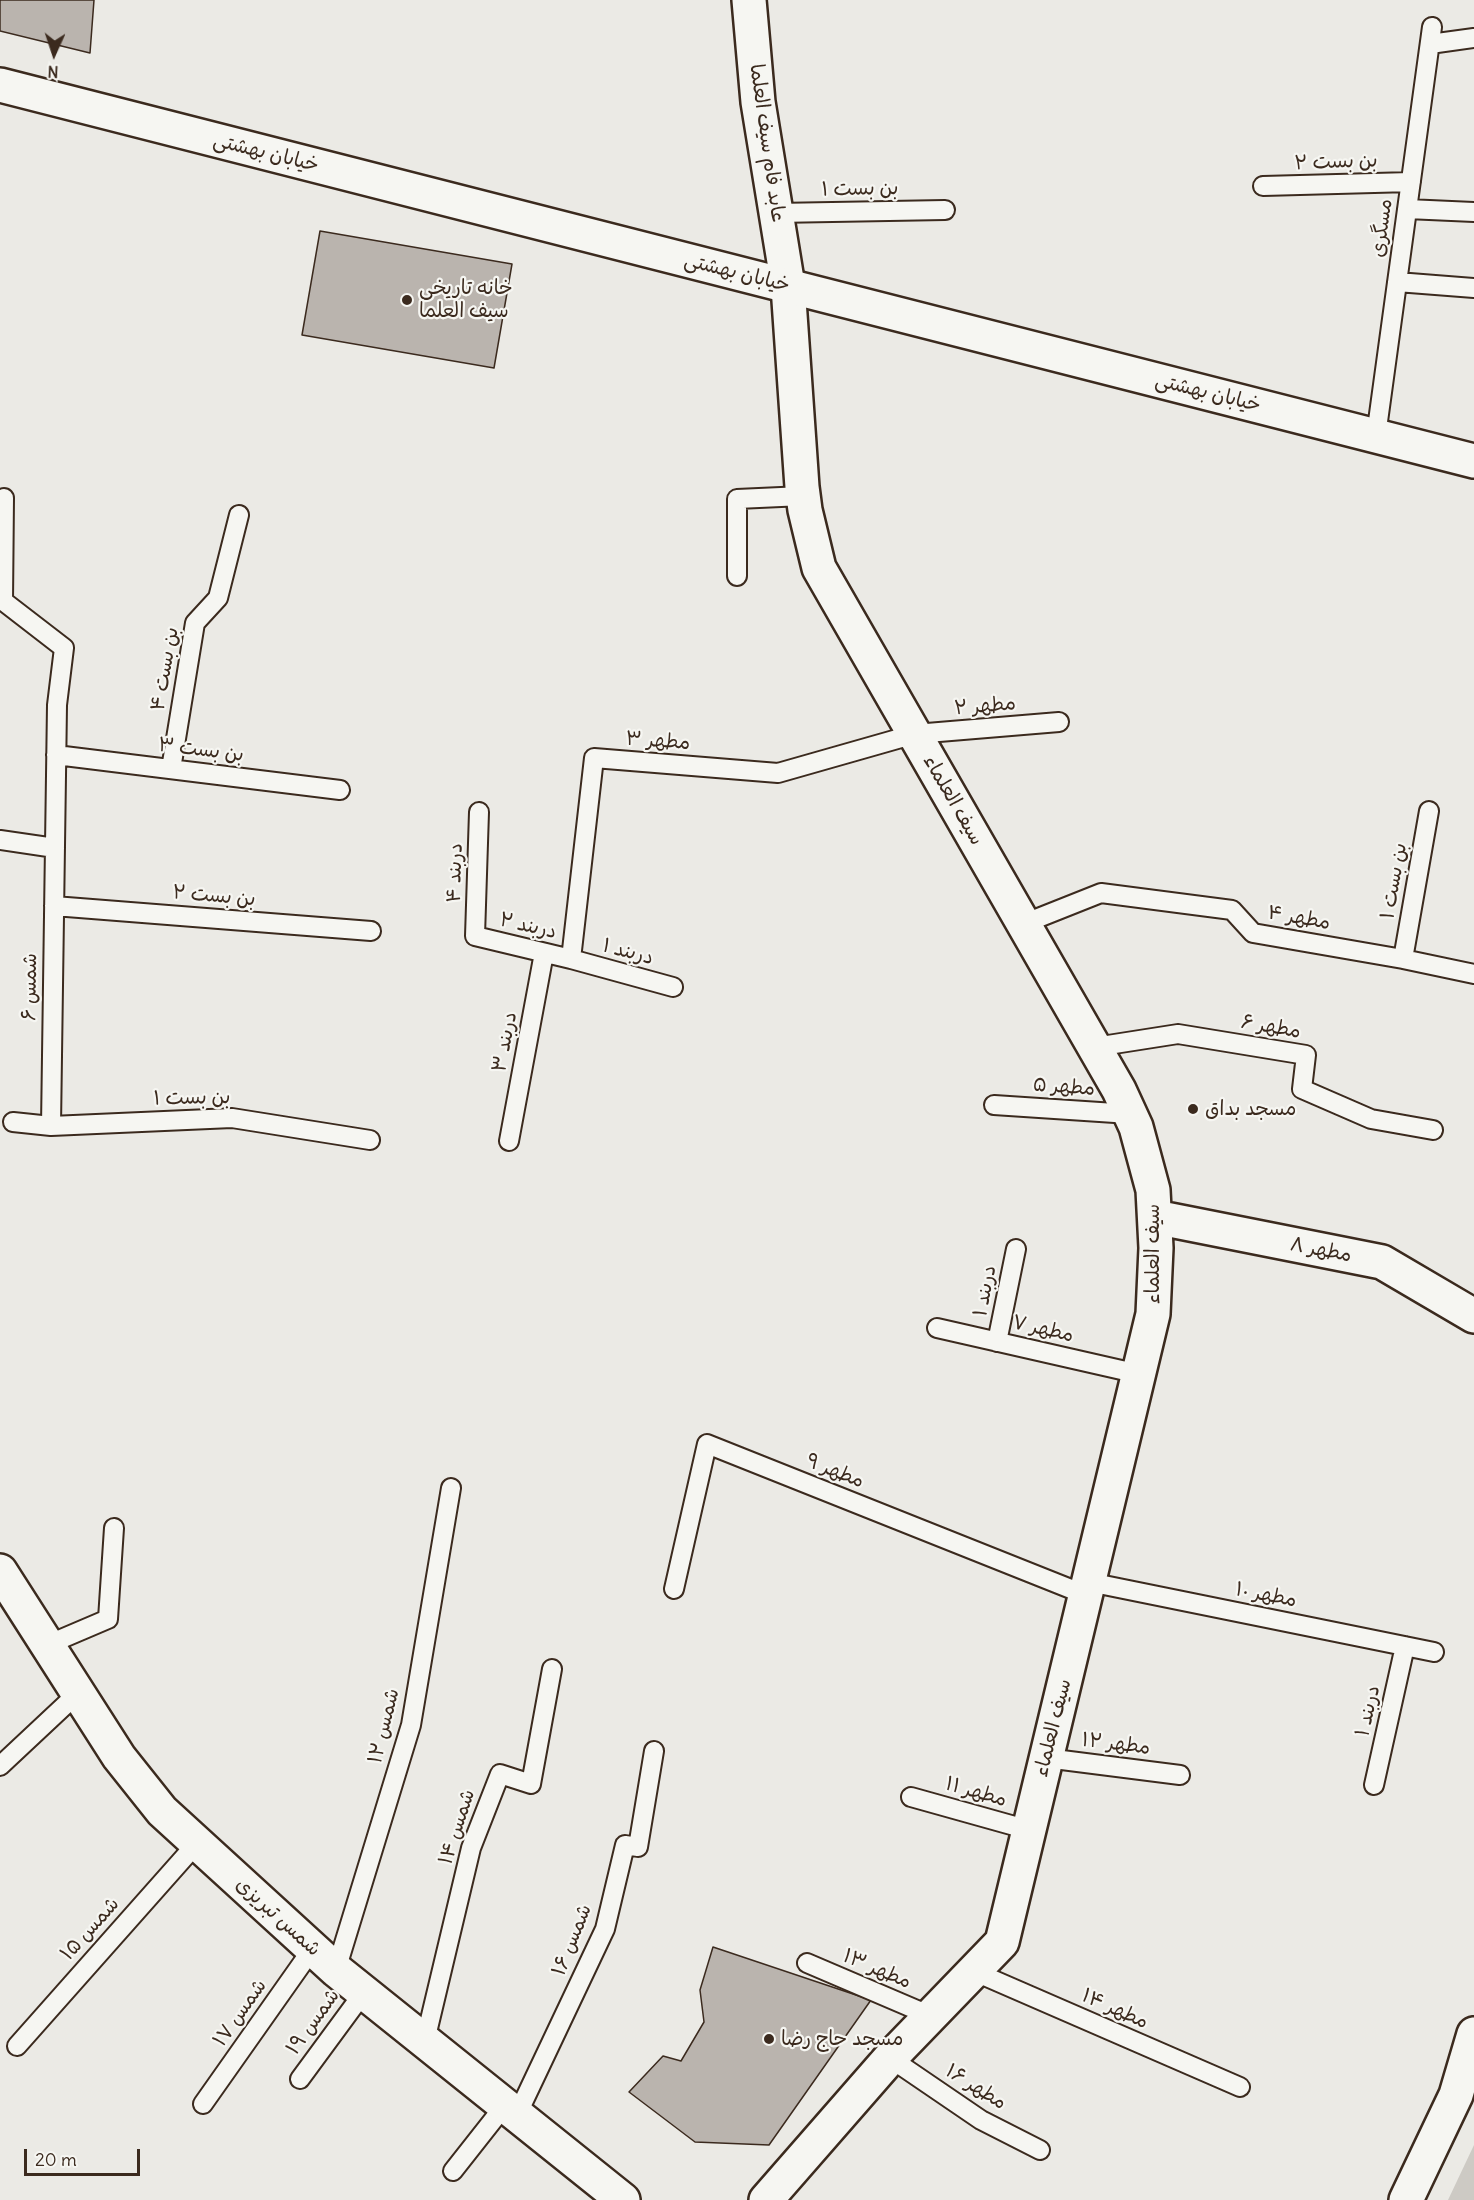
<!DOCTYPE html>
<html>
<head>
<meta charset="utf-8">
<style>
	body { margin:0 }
	#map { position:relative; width:1474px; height:2200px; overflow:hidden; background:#ebeae5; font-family:Delius,sans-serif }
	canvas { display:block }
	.north { position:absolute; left:24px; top:24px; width:60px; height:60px; -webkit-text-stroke:4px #f6f6f2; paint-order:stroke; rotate:183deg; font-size:16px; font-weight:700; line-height:24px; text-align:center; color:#3b2a1e }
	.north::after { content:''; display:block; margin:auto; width:21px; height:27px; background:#3b2a1e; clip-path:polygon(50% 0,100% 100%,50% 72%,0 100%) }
	.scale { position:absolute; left:24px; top:2149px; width:116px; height:27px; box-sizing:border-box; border:3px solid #3b2a1e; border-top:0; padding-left:8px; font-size:18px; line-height:21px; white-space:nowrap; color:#3b2a1e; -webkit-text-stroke:4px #f6f6f2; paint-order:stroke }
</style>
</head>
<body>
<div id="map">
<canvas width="1474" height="2200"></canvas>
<div class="north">N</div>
<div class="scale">20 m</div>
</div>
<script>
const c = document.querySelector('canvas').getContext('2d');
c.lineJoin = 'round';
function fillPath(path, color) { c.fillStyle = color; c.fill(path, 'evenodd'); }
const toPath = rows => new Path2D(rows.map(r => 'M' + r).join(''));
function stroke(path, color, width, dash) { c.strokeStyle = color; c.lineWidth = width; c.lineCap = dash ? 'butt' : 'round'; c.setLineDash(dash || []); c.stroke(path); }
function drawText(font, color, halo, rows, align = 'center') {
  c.font = font + ' Delius,"Playpen Sans Arabic",sans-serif'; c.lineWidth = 4.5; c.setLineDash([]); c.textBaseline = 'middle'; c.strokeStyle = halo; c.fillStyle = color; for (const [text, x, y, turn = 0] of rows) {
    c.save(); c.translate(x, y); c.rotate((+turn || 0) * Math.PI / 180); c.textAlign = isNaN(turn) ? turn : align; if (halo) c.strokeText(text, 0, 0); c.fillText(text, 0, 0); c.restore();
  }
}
const green = toPath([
	[1474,2145,1474,2200,1448,2200]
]);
const building = toPath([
	[0,0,94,0,90,53,0,31,0,0],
	[320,231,512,264,494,368,302,335,320,231],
	[713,1947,871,2000,769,2145,695,2142,629,2092,663,2056,681,2061,704,2022,700,1990,713,1947]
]);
const service = toPath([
	[1430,44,1474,38],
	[1263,186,1411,182],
	[1407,209,1474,212],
	[776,213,945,210],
	[1397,282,1474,288],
	[1376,436,1432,27],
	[4,498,3,601,64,648,57,705,51,1126],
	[737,576,737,499,803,496],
	[56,755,340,790],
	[171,769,195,623,218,598,239,515],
	[479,812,475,936,571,959,673,987],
	[0,840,55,848],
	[54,906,371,931],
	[1023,924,1101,893,1232,910,1253,933,1403,959,1474,974],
	[571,959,594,758,778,773,915,734,1059,722],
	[1403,959,1429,811],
	[1095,1047,1178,1034,1306,1055,1302,1089,1371,1119,1433,1130],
	[994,1105,1130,1114],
	[13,1122,51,1126,232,1118,370,1140],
	[509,1141,544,953],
	[937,1328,1139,1374],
	[997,1342,1016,1249],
	[1089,1582,1434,1652],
	[674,1589,707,1444,1086,1595],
	[47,1645,108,1619,114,1528],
	[1046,1758,1180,1775],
	[0,1766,78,1693],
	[1374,1785,1405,1646],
	[911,1797,1029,1830],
	[807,1963,931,2016],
	[336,1970,411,1725,451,1488],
	[973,1971,1240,2087],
	[425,2041,471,1848,500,1774,531,1784,552,1669],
	[17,2046,197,1843],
	[890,2058,981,2120,1040,2150],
	[300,2079,364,1992],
	[203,2104,313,1948],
	[517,2115,605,1929,625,1845,638,1847,654,1751],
	[453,2171,505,2105]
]);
const minor = toPath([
	[749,0,758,102,788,286,802,487,805,510,819,568,1119,1090,1136,1127,1153,1190,1156,1248,1153,1314,1002,1942,890,2058,766,2200],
	[1155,1217,1382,1262,1474,1316],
	[0,1571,119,1757,162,1811,336,1970,623,2200],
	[1406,2200,1456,2095,1474,2034]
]);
const secondary = toPath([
	[0,85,1474,461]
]);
const markers = [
	[407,300,6,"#3b2a1e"],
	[1193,1109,6,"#3b2a1e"],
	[769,2039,6,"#3b2a1e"]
];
const streetNames = [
	["عابد فام سیف العلما",767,143,82],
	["خیابان بهشتی",266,153,14],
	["بن بست ۲",1336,162,-2],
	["بن بست ۱",860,189,-1],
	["مسگری",1382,228,-82],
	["خیابان بهشتی",737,273,14],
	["خیابان بهشتی",1208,393,14],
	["بن بست ۴",165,669,-80],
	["مطهر ۲",985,706,-5],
	["مطهر ۳",658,741,4],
	["بن بست ۳",201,750,7],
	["سیف العلماء",953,800,60],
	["دربند ۴",455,873,-88],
	["بن بست ۱",1394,881,-80],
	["بن بست ۲",214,896,5],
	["مطهر ۴",1299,918,10],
	["دربند ۲",528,926,13],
	["دربند ۱",628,952,15],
	["شمس ۶",30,987,-89],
	["مطهر ۶",1271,1027,10],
	["دربند ۳",505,1042,-79],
	["مطهر ۵",1064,1087,4],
	["بن بست ۱",192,1098,-1],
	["مطهر ۸",1321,1250,11],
	["سیف العلماء",1153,1254,-90],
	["دربند ۱",985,1291,-79],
	["مطهر ۷",1043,1329,13],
	["مطهر ۹",835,1471,22],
	["مطهر ۱۰",1266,1595,11],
	["دربند ۱",1368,1711,-77],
	["شمس ۱۲",384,1726,-76],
	["سیف العلماء",1053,1728,-76],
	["مطهر ۱۲",1116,1744,7],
	["مطهر ۱۱",976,1792,16],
	["شمس ۱۴",457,1827,-72],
	["شمس تبریزی",278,1917,42],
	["شمس ۱۵",90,1929,-48],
	["شمس ۱۶",572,1940,-68],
	["مطهر ۱۳",877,1969,23],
	["مطهر ۱۴",1115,2009,24],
	["شمس ۱۷",240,2013,-55],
	["شمس ۱۹",313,2022,-54],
	["مطهر ۱۶",976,2087,32]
];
const poiNames = [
	["خانه تاریخی",419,288],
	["سیف العلما",419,311],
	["مسجد بداق",1205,1109],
	["مسجد حاج رضا",781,2039]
];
fillPath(green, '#cdcac4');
fillPath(building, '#bab4ae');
stroke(building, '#3b2a1e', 1.5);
stroke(service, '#3b2a1e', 22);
stroke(minor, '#3b2a1e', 38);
stroke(secondary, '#3b2a1e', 38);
stroke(service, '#f6f6f2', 18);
stroke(minor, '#f6f6f2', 33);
stroke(secondary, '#f6f6f2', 33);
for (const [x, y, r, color] of markers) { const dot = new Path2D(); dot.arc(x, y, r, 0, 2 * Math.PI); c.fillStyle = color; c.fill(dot); stroke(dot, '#f6f6f2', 2); }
drawText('20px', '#3b2a1e', '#f6f6f2', streetNames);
drawText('20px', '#3b2a1e', '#f6f6f2', poiNames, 'left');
</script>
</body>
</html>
